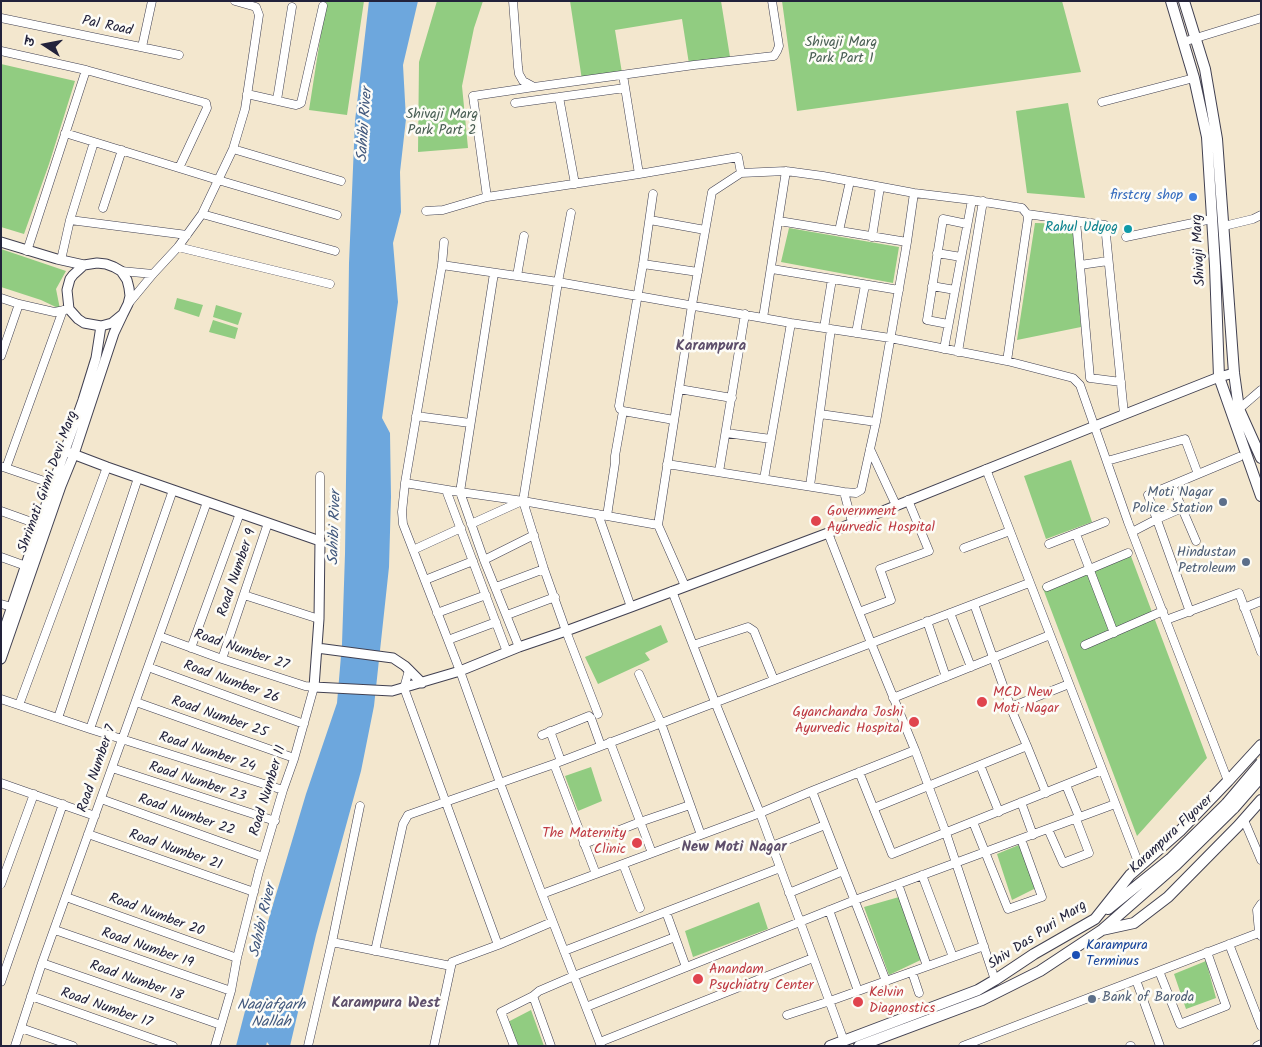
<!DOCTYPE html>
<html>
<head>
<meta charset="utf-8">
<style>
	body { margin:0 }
	#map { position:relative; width:1262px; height:1047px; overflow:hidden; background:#f3e7ce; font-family:Kalam,"Playpen Sans Deva",sans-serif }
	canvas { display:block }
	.frame { position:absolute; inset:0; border:2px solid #22223b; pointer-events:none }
	.north { position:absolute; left:20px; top:20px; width:50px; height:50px; -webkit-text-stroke:4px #fdfcf7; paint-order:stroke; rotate:281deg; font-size:14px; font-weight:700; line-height:20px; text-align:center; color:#22223b }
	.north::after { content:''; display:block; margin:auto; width:18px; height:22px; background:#22223b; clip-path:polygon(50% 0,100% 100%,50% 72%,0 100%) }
</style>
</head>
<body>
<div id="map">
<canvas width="1262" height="1047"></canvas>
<div class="frame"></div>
<div class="north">उ</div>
</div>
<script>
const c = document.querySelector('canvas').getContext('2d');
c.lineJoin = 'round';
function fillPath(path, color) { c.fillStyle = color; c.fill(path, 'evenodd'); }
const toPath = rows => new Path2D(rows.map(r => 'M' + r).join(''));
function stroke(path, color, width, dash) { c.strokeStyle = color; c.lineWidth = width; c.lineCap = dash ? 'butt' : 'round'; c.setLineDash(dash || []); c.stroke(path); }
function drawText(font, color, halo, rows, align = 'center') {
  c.font = font + ' Kalam,sans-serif'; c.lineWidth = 5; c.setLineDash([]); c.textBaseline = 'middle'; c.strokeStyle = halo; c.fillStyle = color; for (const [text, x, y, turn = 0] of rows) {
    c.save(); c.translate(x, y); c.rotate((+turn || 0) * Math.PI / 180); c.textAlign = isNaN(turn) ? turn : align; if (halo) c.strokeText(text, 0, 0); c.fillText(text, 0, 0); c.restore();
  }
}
const green = toPath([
	[326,1,364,1,347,115,309,110],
	[437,1,483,1,474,28,462,86,468,148,418,152,419,62],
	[570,1,721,1,730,57,689,64,682,19,615,30,622,73,582,80],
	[782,1,1062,1,1081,72,797,111],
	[1,64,75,81,49,164,24,234,1,227],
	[1068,103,1085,198,1027,193,1016,111],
	[1035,223,1073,224,1081,327,1017,340],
	[789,228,899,247,893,283,781,262],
	[1,249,66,271,56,289,60,309,41,300,1,287],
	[177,298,203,305,199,317,174,309],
	[216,305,242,313,238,325,213,317],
	[213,320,238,328,235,339,209,332],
	[1071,460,1092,522,1046,539,1024,476],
	[1129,551,1207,758,1137,836,1042,586],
	[661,625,668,642,645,653,650,660,598,684,585,657],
	[591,767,602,801,578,811,565,776],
	[1026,842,1042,885,1012,900,997,854],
	[906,895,927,957,889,975,864,907],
	[759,902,768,929,693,957,685,931],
	[1206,961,1216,998,1186,1009,1174,974],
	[531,1010,544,1046,512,1046,504,1024]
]);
const water = toPath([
	[369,1,418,1,403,65,406,119,400,172,401,212,393,243,398,302,382,418,390,433,391,497,389,567,374,706,361,771,316,935,290,1046,270,1046,267,1042,266,1046,236,1046,269,918,306,794,337,703,342,644,345,554,349,263,355,121]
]);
const minor = toPath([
	[513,1,518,67,519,74,523,81,534,87,694,65,774,56,777,51,779,46,772,1],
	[1,18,179,55],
	[1183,42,1261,18],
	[142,47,152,1],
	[1,51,86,70,27,251],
	[86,70,206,103,207,108,179,168],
	[623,75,639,174,738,157,741,173],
	[247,94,296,105,299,104,301,103,323,6],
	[277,100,292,7],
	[1102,102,1194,78],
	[515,103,559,97],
	[65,133,218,180,337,215],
	[233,149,341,181],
	[575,184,559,97,625,88],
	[653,194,643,264,619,406,620,409,623,411,674,420],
	[487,197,473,96,534,87],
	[972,200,1022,208,1027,214,1028,218,1007,361],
	[103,208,122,150],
	[426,211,443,210,487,197,639,174],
	[571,213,558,282,523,501,544,569,566,631,598,714],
	[202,214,335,251],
	[1027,214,1105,225,1124,414],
	[70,220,94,142],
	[650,220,705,230],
	[779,221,907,242],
	[1076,221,1090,378,1121,382],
	[1224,226,1253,219,1261,215],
	[839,231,850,181],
	[872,237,880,187],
	[1126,237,1212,219],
	[444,242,442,265,405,483,402,512,403,524,460,671,500,783,542,894,601,1046],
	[178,247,330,284],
	[937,253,961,257],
	[61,260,70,220,187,235],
	[643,264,698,272],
	[442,265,558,282,791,323,890,338,1007,361,1073,378,1080,385,1128,522,1228,781],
	[1080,265,1108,261],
	[772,269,899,290],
	[121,271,153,274],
	[494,273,460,492,484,560,519,647],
	[517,276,524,236],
	[932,286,955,290],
	[1,298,19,304,54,312,65,310],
	[129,303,153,274,178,247,202,214,233,149,245,109,259,15,256,7,235,1],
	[763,318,786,171],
	[948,324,927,320,943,219,967,224],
	[824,328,832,279],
	[856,333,865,285],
	[958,352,983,201],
	[1,356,19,304],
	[679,389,732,398],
	[1239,409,1261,390],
	[820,414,876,422],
	[416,416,470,423],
	[726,433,771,439],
	[870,449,896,505],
	[1107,461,1185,439,1198,474],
	[667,464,844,492,856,493,861,490,876,422,907,242,914,193],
	[3,467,53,484],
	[6,468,63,310],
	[986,469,1140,867],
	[719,472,745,314],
	[764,479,791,323],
	[405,483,460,492,523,501,658,525],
	[1172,485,1196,541],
	[810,486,831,329],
	[446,490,507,652],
	[844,492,852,522],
	[1,511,40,525],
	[598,514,631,607],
	[607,516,615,463,615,456,623,411],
	[471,524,522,501],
	[1132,532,1157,519,1182,508],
	[828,533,871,643,915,750,946,833,995,980],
	[1076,534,1114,633],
	[320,541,320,476],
	[1049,544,1105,522],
	[964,548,1010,531],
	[413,550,461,528],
	[1,557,26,566],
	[484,560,534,535],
	[425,580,473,561],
	[685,586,658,525,692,305,712,192,741,173,786,171,823,176,914,193,972,200,944,349],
	[496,587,544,569],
	[1047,587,1128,553],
	[672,591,715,702,760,813,844,1041],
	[244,595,319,619],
	[1,604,12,607],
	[974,604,1010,705,1016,705,1069,684],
	[1244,608,1261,601],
	[859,612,891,600,880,569,929,551,908,500],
	[1190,612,1148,495,1239,457],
	[437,613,486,595],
	[950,613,971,667],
	[507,615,555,597],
	[1166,620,1239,593,1261,652],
	[927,621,946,677],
	[159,636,222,659,305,686,314,687,294,759,283,790,259,871,237,958,231,991,215,1046],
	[448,640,496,622],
	[693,645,748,627,754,631,774,680],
	[1085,645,1163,611],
	[191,648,240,513],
	[222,659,268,523],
	[148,667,304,724],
	[409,670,404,688,498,945,552,922],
	[639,674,661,723,701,835],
	[893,698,1050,635],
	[1,699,90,729,283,790],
	[136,702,294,758],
	[1009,704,1027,746],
	[19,705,107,467],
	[58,718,138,478],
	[90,729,173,490],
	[550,731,561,761],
	[542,735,589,716,591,718,601,746],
	[610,742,652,853],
	[554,764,596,874],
	[980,765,999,812],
	[112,768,275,821],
	[859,772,892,854,1102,770],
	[1,783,95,816],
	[1066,785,1079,817],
	[812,791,886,981],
	[101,799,263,857],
	[1021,802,1033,835],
	[874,808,1027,746,1046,793],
	[1244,820,1261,860],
	[973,822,1008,909,1042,897,1021,839],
	[1048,829,1063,863,1089,853,1076,819],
	[88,834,254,892],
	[584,844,640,822,690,805],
	[772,846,825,825],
	[623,864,640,908],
	[922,875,953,957],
	[1,884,34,794],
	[898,884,927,966],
	[789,893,843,871],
	[542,894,760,813,812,791,915,750],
	[66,897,237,958],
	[1261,904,1257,910,1259,932,1261,936],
	[829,910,858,991],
	[666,912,686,967],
	[55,930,231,991],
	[332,942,451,966],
	[1229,944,1261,1026],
	[375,951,403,824,408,815,554,764,1029,583],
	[564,951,780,868],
	[42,963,221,1025],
	[1159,971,1180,1024,1226,1006,1207,952],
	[912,972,919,993],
	[1136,980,1160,1046],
	[1,982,63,804],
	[31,996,173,1046],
	[586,1007,855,900,1115,804],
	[787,1015,830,1001,984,946],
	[21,1028,73,1046],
	[600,1042,813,958],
	[15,1046,42,963,207,502],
	[308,1046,332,942,360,806],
	[434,1046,452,962,498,945],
	[514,1046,501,1012,533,996],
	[551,1046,533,996,539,991,574,976,675,937],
	[963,1046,1261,932],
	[1130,1046,1131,1046],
	[1257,1046,1261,1044]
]);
const tertiary = toPath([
	[1,242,57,259,84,265,97,263,106,264,114,267,121,271,127,280,129,288,130,296,128,304,123,314,112,323,101,326,84,323,78,319,69,309,67,290,70,279,73,275,84,265],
	[65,451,107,467,320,541,319,619,314,687,392,691,460,671,519,647,566,631,631,607,828,533,1095,426,1219,377,1234,373],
	[1,639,53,484,83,400,96,358,101,326],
	[317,648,393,658,405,666,422,683],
	[1,659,61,486,74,454,114,333,123,314]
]);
const secondary = toPath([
	[1171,1,1194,78,1207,137,1215,266,1219,377,1261,496],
	[1184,1,1205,69,1217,139,1234,373,1239,409,1261,458],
	[1108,909,1170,859,1227,803],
	[1103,929,1176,865,1234,808],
	[830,1046,978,990,995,980,1034,954,1095,919,1130,875,1180,831,1228,781,1261,745],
	[859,1046,982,1000,1040,971,1102,930,1134,923,1168,897,1238,826,1261,800]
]);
const secondaryBridge = toPath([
	[1227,803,1261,763],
	[1234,808,1261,777]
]);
const markers = [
	[1193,197,5,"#3f7fe0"],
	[1128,229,5,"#0f9aa8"],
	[1223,502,5,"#5c6f8a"],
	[816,521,6,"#e0444e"],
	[1246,562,5,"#5c6f8a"],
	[982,702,6,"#e0444e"],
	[914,722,6,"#e0444e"],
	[637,843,6,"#e0444e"],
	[1076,955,5,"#1a4fb4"],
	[698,979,6,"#e0444e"],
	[1092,999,5,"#5c6f8a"],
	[858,1002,6,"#e0444e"]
];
const streetNames = [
	["Pal Road",107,27,12],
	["Shivaji Marg",1200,250,-93],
	["Shrimati Ginni Devi Marg",49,482,-70],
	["Road Number 9",238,573,-71],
	["Road Number 27",241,651,19],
	["Road Number 26",231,683,20],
	["Road Number 25",219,718,19],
	["Road Number 24",207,753,18],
	["Road Number 7",98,769,-71],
	["Road Number 23",197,783,18],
	["Road Number 11",269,791,-73],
	["Road Number 22",186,816,19],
	["Karampura Flyover",1172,835,-43],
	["Road Number 21",175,851,19],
	["Road Number 20",156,916,20],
	["Shiv Das Puri Marg",1038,936,-33],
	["Road Number 19",147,949,19],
	["Road Number 18",136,982,19],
	["Road Number 17",106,1009,19]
];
const parkNames = [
	["Shivaji Marg",841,44],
	["Park Part 1",841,60],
	["Shivaji Marg",442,116],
	["Park Part 2",442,132]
];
const shopNames = [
	["firstcry shop",1183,197]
];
const cultureNames = [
	["Rahul Udyog",1118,229]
];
const serviceNames = [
	["Moti Nagar",1213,494],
	["Police Station",1213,510],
	["Hindustan",1236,554],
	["Petroleum",1236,570],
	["Bank of Baroda",1102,999,"left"]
];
const healthNames = [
	["Government",827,513],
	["Ayurvedic Hospital",827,529],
	["MCD New",993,694],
	["Moti Nagar",993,710],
	["Gyanchandra Joshi",903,714,"right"],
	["Ayurvedic Hospital",903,730,"right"],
	["The Maternity",626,835,"right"],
	["Clinic",626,851,"right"],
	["Anandam",709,971],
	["Psychiatry Center",709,987],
	["Kelvin",869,994],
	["Diagnostics",869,1010]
];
const transitNames = [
	["Karampura",1086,947],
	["Terminus",1086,963]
];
const waterNames = [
	["Sahibi River",366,125,-86],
	["Sahibi River",336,528,-88],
	["Sahibi River",264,921,-77],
	["Naajafgarh",271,1006],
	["Nallah",271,1023]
];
const neighbourhoodNames = [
	["Karampura",711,347],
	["New Moti Nagar",734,848],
	["Karampura West",386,1004]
];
fillPath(green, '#91cc81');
fillPath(water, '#6da7dd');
stroke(minor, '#414051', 9);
stroke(tertiary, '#414051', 11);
stroke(secondary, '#414051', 12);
stroke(minor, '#fff', 8);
stroke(tertiary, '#fff', 9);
stroke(secondary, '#fff', 10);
stroke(secondaryBridge, '#414051', 12, []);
stroke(secondaryBridge, '#fff', 10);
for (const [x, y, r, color] of markers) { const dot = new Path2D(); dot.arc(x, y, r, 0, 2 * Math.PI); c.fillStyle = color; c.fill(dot); stroke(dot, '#fdfcf7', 2); }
drawText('14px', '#22223b', '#fdfcf7', streetNames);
drawText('14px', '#495e54', '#fdfcf7', parkNames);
drawText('14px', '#366cbe', '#fdfcf7', shopNames, 'right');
drawText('14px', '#0d838f', '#fdfcf7', cultureNames, 'right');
drawText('14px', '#4e5e75', '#fdfcf7', serviceNames, 'right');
drawText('14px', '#be3a42', '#fdfcf7', healthNames, 'left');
drawText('14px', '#164399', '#fdfcf7', transitNames, 'left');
drawText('italic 15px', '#40577c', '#fdfcf7', waterNames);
drawText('bold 15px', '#5e4f6b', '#fdfcf7', neighbourhoodNames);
</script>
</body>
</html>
